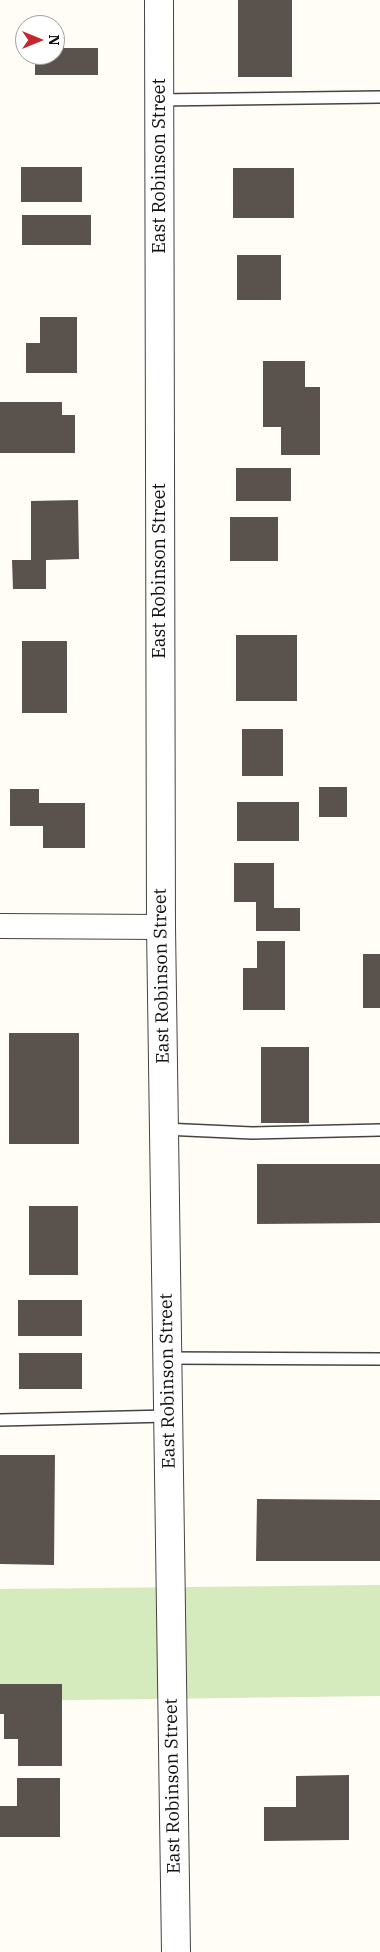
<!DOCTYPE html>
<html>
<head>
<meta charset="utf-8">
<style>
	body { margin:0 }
	#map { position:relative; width:380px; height:1952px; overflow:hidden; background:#fffdf5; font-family:"IBM Plex Serif",serif }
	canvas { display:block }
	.north { position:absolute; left:15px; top:15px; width:50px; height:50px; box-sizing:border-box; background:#fff; border:1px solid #a0a0a0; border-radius:50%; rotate:90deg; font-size:14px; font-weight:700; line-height:20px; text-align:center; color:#111 }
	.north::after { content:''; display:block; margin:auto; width:18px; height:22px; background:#c4262e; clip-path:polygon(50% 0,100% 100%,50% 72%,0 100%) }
</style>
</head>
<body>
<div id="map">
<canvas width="380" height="1952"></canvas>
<div class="north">N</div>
</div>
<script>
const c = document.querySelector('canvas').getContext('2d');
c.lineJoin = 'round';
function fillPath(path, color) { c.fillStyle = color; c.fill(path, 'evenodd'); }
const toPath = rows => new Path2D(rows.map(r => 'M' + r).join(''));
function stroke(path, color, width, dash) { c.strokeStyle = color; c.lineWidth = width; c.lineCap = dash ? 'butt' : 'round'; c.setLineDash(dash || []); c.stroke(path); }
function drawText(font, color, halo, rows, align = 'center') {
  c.font = font + ' "IBM Plex Serif",serif'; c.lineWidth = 5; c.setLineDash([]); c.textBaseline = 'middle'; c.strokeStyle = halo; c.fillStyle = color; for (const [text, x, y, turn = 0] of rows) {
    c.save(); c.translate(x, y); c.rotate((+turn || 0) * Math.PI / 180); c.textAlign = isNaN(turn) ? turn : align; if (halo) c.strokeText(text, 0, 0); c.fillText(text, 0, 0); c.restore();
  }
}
const green = toPath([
	[380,1585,380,1696,0,1701,0,1589]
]);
const building = toPath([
	[238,0,292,0,292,77,238,77],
	[55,35,64,35,64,48,98,48,98,75,35,75,35,55,55,55],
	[21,167,82,167,82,202,21,202],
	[233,168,294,168,294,218,233,218],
	[22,215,91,215,91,245,22,245],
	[237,255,281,255,281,300,237,300],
	[40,317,77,317,77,373,26,373,26,343,40,343],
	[263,361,305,361,305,387,320,387,320,455,281,455,281,427,263,427],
	[0,402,62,402,62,415,75,415,75,453,0,453],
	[236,468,291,468,291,501,236,501],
	[78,500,79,559,46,560,46,589,13,589,12,560,31,560,31,501],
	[230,517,278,517,278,561,230,561],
	[236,635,297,635,297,701,236,701],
	[22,641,67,641,67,713,22,713],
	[242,729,283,729,283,776,242,776],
	[319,787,347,787,347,817,319,817],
	[10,789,39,789,39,803,85,803,85,848,43,848,43,826,10,826],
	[237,802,299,802,299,841,237,841],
	[234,863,274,863,274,908,300,908,300,931,256,931,256,902,234,902],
	[257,941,285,941,285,1010,243,1010,243,968,257,968],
	[363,954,380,954,380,1008,363,1008],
	[9,1033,79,1033,79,1144,9,1144],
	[261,1047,309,1047,309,1123,261,1123],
	[257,1164,380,1164,380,1223,257,1224],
	[29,1206,78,1206,78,1275,29,1275],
	[18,1300,82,1300,82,1336,18,1336],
	[19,1353,82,1353,82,1389,19,1389],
	[0,1455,55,1455,54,1565,0,1564],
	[257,1499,380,1500,380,1561,256,1561],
	[0,1684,62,1684,62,1766,18,1766,18,1739,4,1739,4,1714,0,1714],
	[349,1775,349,1840,264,1841,264,1807,296,1807,296,1776],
	[17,1778,60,1778,60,1837,0,1837,0,1806,17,1806]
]);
const service = toPath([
	[159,100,380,97],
	[164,1129,252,1133,380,1130],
	[167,1358,380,1359],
	[0,1420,168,1416]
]);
const minor = toPath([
	[0,926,161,927]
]);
const tertiary = toPath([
	[159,0,161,927,176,1952]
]);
const streetNames = [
	["East Robinson Street",160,166,-90],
	["East Robinson Street",160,571,-90],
	["East Robinson Street",162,976,-91],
	["East Robinson Street",168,1381,-91],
	["East Robinson Street",173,1786,-91]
];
fillPath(green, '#d5ebbd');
fillPath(building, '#5a524d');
stroke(service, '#444', 14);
stroke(minor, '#444', 26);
stroke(tertiary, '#444', 30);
stroke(service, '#fff', 11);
stroke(minor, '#fff', 24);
stroke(tertiary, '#fff', 28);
drawText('18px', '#111', '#fff', streetNames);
</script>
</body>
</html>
